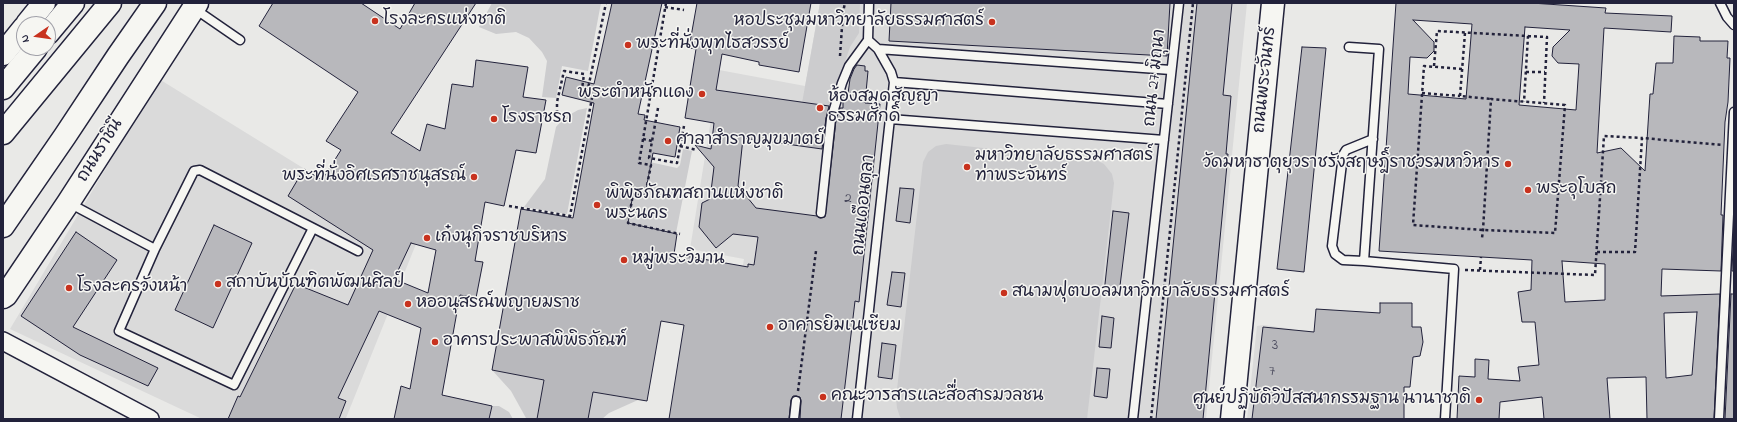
<!DOCTYPE html>
<html>
<head>
<meta charset="utf-8">
<style>
	body { margin:0 }
	#map { position:relative; width:1737px; height:422px; overflow:hidden; background:#e9e9e7; font-family:"Indie Flower",sans-serif }
	canvas { display:block }
	.frame { position:absolute; inset:0; border:4px solid #22223b; pointer-events:none }
	.north { position:absolute; left:16px; top:16px; width:40px; height:40px; box-sizing:border-box; background:#f6f6f2; border:1px solid #a1a1a9; border-radius:50%; rotate:257deg; font-size:11px; font-weight:700; line-height:16px; text-align:center; color:#22223b }
	.north::after { content:''; display:block; margin:auto; width:14px; height:18px; background:#c8321e; clip-path:polygon(50% 0,100% 100%,50% 72%,0 100%) }
</style>
</head>
<body>
<div id="map">
<canvas width="1737" height="422"></canvas>
<div class="frame"></div>
<div class="north">N</div>
</div>
<script>
const c = document.querySelector('canvas').getContext('2d');
c.lineJoin = 'round';
function fillPath(path, color) { c.fillStyle = color; c.fill(path, 'evenodd'); }
const toPath = rows => new Path2D(rows.map(r => 'M' + r).join(''));
function stroke(path, color, width, dash) { c.strokeStyle = color; c.lineWidth = width; c.lineCap = dash ? 'butt' : 'round'; c.setLineDash(dash || []); c.stroke(path); }
function drawText(font, color, halo, rows, align = 'center') {
  c.font = font + ' "Indie Flower","Playpen Sans Thai",sans-serif'; c.lineWidth = 3; c.setLineDash([]); c.textBaseline = 'middle'; c.strokeStyle = halo; c.fillStyle = color; for (const [text, x, y, turn = 0] of rows) {
    c.save(); c.translate(x, y); c.rotate((+turn || 0) * Math.PI / 180); c.textAlign = isNaN(turn) ? turn : align; if (halo) c.strokeText(text, 0, 0); c.fillText(text, 0, 0); c.restore();
  }
}
const built = toPath([
	[820,3,1247,3,1206,419,716,419,744,259,690,249,719,70,805,86],
	[159,79,418,239,346,418,349,419,202,419,10,329],
	[1264,325,1292,329,1283,419,1247,419,1257,326]
]);
const green = toPath([
	[492,3,601,3,588,71,562,66,556,98,542,97,547,61,542,52,529,38,516,32,496,34,479,27],
	[820,3,860,3,859,33,850,47,830,106,802,103],
	[587,108,567,214,524,207,545,179,556,127,564,118,578,110],
	[946,144,1096,160,1104,164,1112,174,1114,183,1087,419,902,419,900,417,897,408,896,398,923,162,928,152,936,146],
	[683,149,692,151,676,233,628,223,633,195,646,197,652,165,641,163,645,161,677,168,680,165],
	[492,370,544,380,537,419,526,418,511,391],
	[593,392,638,400,609,413,602,419,588,419],
	[492,406,499,406,509,412,513,419,489,419]
]);
const building = toPath([
	[273,3,361,3,400,29,415,3,476,3,391,133,420,151,427,124,445,129,452,84,473,87,476,60,528,67,523,97,546,100,536,153,516,150,504,206,485,202,475,261,483,262,476,298,460,295,442,395,492,406,489,419,394,419,401,386,410,389,421,328,379,311,338,398,346,401,339,419,228,419,238,396,240,397,296,284,348,305,373,250,288,196,304,169,322,180,341,150,326,141,358,92,259,26,273,3],
	[411,243,436,250,428,293,394,279,411,243],
	[612,3,662,3,638,114,645,115,644,120,680,127,675,157,653,153,645,195,633,194,628,223,677,234,674,254,748,267,748,264,754,265,758,237,733,234,716,248,699,227,702,203,710,199,714,167,695,145,711,149,714,123,685,118,696,49,689,48,697,3,811,3,799,72,759,65,759,62,722,54,716,90,829,106,826,118,822,149,743,138,738,186,756,208,817,216,820,218,825,217,836,120,840,108,843,108,843,100,847,101,850,79,854,69,857,65,865,66,865,71,868,71,865,103,880,104,859,302,855,301,841,419,800,419,801,401,800,397,796,396,793,396,791,400,789,419,669,419,684,325,661,321,647,401,593,392,588,419,537,419,544,380,492,370,521,209,573,218,594,103,562,95,566,77,594,84,612,3],
	[891,3,1170,3,1167,56,889,41,891,3],
	[1197,3,1232,3,1223,95,1231,96,1226,154,1228,154,1203,419,1156,419,1197,3],
	[1396,3,1531,3,1606,8,1605,13,1672,16,1671,32,1604,28,1597,153,1621,148,1645,171,1650,94,1653,94,1656,63,1673,63,1674,36,1700,37,1700,41,1728,41,1727,58,1730,58,1728,102,1725,122,1721,215,1723,215,1721,271,1662,269,1661,296,1720,294,1714,419,1647,419,1646,377,1607,378,1610,419,1544,419,1542,397,1500,402,1499,419,1457,419,1459,376,1475,377,1475,359,1489,360,1488,379,1520,381,1518,367,1539,365,1535,322,1522,322,1518,292,1531,290,1532,260,1379,251,1396,3],
	[1413,20,1472,24,1466,99,1408,94,1410,57,1427,58,1434,51,1434,42,1413,20],
	[1525,27,1570,30,1553,47,1552,56,1558,63,1579,64,1576,110,1519,105,1525,27],
	[1562,261,1605,264,1605,300,1565,302,1562,261],
	[1697,312,1692,375,1666,378,1664,313,1697,312],
	[1302,47,1326,48,1304,272,1277,269,1302,47],
	[900,188,914,189,910,223,896,221,900,188],
	[1113,211,1129,213,1119,294,1104,293,1113,211],
	[214,225,252,243,213,328,175,310,214,225],
	[1734,225,1734,271,1732,271,1734,225],
	[76,232,117,260,73,327,158,368,148,386,80,355,21,316,76,232],
	[892,272,905,273,901,307,887,305,892,272],
	[1731,294,1734,294,1734,419,1725,419,1731,294],
	[1380,303,1412,303,1412,327,1421,327,1423,342,1420,356,1413,357,1410,387,1404,387,1404,419,1252,419,1263,327,1314,332,1316,309,1380,313,1380,303],
	[1102,316,1114,318,1111,348,1099,347,1102,316],
	[882,343,896,345,892,379,878,377,882,343],
	[1097,368,1110,369,1107,398,1094,396,1097,368]
]);
const path = toPath([
	[666,3,639,163,651,165,645,196,633,194,628,223,680,234],
	[665,7,684,10],
	[1465,33,1460,96,1491,99],
	[1528,36,1547,37,1544,103],
	[840,56,843,12,845,3],
	[1434,66,1437,31,1528,36,1524,102],
	[1462,69,1424,66,1413,225,1483,230,1555,233,1565,105,1491,99,1483,230,1482,238],
	[1526,72,1545,72],
	[1422,93,1460,96],
	[586,98,606,3],
	[658,108,649,158,677,163,684,126],
	[557,113,557,102,564,71,584,74,581,97],
	[643,139,652,141],
	[680,146,697,150],
	[509,206,570,216,592,98],
	[1597,252,1635,252,1642,138,1722,145],
	[1465,270,1595,275,1604,136,1642,138],
	[1480,270,1481,257],
	[798,391,816,251],
	[1151,419,1193,3]
]);
const lane = toPath([
	[1720,3,1727,17,1734,25],
	[195,9,240,40],
	[1349,47,1379,49,1364,261,1454,269,1445,419],
	[878,49,1171,70],
	[894,82,1168,104],
	[890,119,1164,140],
	[69,203,155,249,194,171,200,170,358,251],
	[821,213,831,119,842,83,849,66,868,40],
	[155,249,119,331,234,385,313,228],
	[1364,261,1343,260,1335,254,1332,246,1343,155,1346,150,1373,139],
	[794,419,796,401],
	[857,419,894,82,891,72,878,49,868,40,869,3],
	[1133,419,1179,3],
	[1719,419,1734,112]
]);
const street = toPath([
	[3,341,150,419]
]);
const secondary = toPath([
	[27,24,44,3],
	[3,54,24,28],
	[3,226,65,136,118,56,155,3],
	[3,297,6,295,68,203,197,3],
	[1232,419,1273,3]
]);
const primary = toPath([
	[48,33,73,3],
	[3,88,36,48],
	[3,133,110,3]
]);
const markers = [
	[375,21,4,"#c8321e"],
	[992,22,4,"#c8321e"],
	[628,45,4,"#c8321e"],
	[702,94,4,"#c8321e"],
	[820,108,4,"#c8321e"],
	[494,119,4,"#c8321e"],
	[668,141,4,"#c8321e"],
	[1508,164,4,"#c8321e"],
	[967,167,4,"#c8321e"],
	[474,177,4,"#c8321e"],
	[1528,190,4,"#c8321e"],
	[597,205,4,"#c8321e"],
	[427,238,4,"#c8321e"],
	[624,260,4,"#c8321e"],
	[218,284,4,"#c8321e"],
	[69,288,4,"#c8321e"],
	[1004,293,4,"#c8321e"],
	[408,304,4,"#c8321e"],
	[770,327,4,"#c8321e"],
	[435,342,4,"#c8321e"],
	[823,397,4,"#c8321e"],
	[1479,400,4,"#c8321e"]
];
const numberNames = [
	["2",848,200],
	["3",1275,347],
	["7",1272,373]
];
const poiNames = [
	["โรงละครแห่งชาติ",383,21],
	["หอประชุมมหาวิทยาลัยธรรมศาสตร์",984,22,"right"],
	["พระที่นั่งพุทไธสวรรย์",636,45],
	["พระตำหนักแดง",694,94,"right"],
	["ห้องสมุดสัญญา",828,98],
	["ธรรมศักดิ์",828,118],
	["โรงราชรถ",502,119],
	["ศาลาสำราญมุขมาตย์",676,141],
	["มหาวิทยาลัยธรรมศาสตร์",975,157],
	["ท่าพระจันทร์",975,177],
	["วัดมหาธาตุยุวราชรังสฤษฎิ์ราชวรมหาวิหาร",1500,164,"right"],
	["พระที่นั่งอิศเรศราชนุสรณ์",466,177,"right"],
	["พระอุโบสถ",1536,190],
	["พิพิธภัณฑสถานแห่งชาติ",605,195],
	["พระนคร",605,215],
	["เก๋งนุกิจราชบริหาร",435,238],
	["หมู่พระวิมาน",632,260],
	["สถาบันบัณฑิตพัฒนศิลป์",226,284],
	["โรงละครวังหน้า",77,288],
	["สนามฟุตบอลมหาวิทยาลัยธรรมศาสตร์",1012,293],
	["หออนุสรณ์พญายมราช",416,304],
	["อาคารยิมเนเซียม",778,327],
	["อาคารประพาสพิพิธภัณฑ์",443,342],
	["คณะวารสารและสื่อสารมวลชน",831,397],
	["ศูนย์ปฏิบัติวิปัสสนากรรมฐาน นานาชาติ",1471,400,"right"]
];
const streetNames = [
	["ถนน 27 มิถุนา",1156,78,-84],
	["ถนนพระจันทร์",1266,80,-84],
	["ถนนราชินี",101,151,-58],
	["ถนนเดือนตุลา",865,205,-84]
];
fillPath(built, '#dadada');
fillPath(green, '#ccccce');
fillPath(building, '#b8b8bc');
stroke(building, '#22223b', 1);
stroke(lane, '#22223b', 11);
stroke(street, '#22223b', 20);
stroke(secondary, '#22223b', 25);
stroke(primary, '#22223b', 25);
stroke(path, '#22223b', 2.5, [3, 3]);
stroke(lane, '#f6f6f2', 8);
stroke(street, '#f6f6f2', 17);
stroke(secondary, '#f6f6f2', 22);
stroke(primary, '#f6f6f2', 22);
for (const [x, y, r, color] of markers) { const dot = new Path2D(); dot.arc(x, y, r, 0, 2 * Math.PI); c.fillStyle = color; c.fill(dot); stroke(dot, '#f6f6f2', 1.5); }
drawText('15px', '#48485b', null, numberNames);
drawText('17px', '#22223b', '#f6f6f2', poiNames, 'left');
drawText('17px', '#22223b', '#f6f6f2', streetNames);
</script>
</body>
</html>
